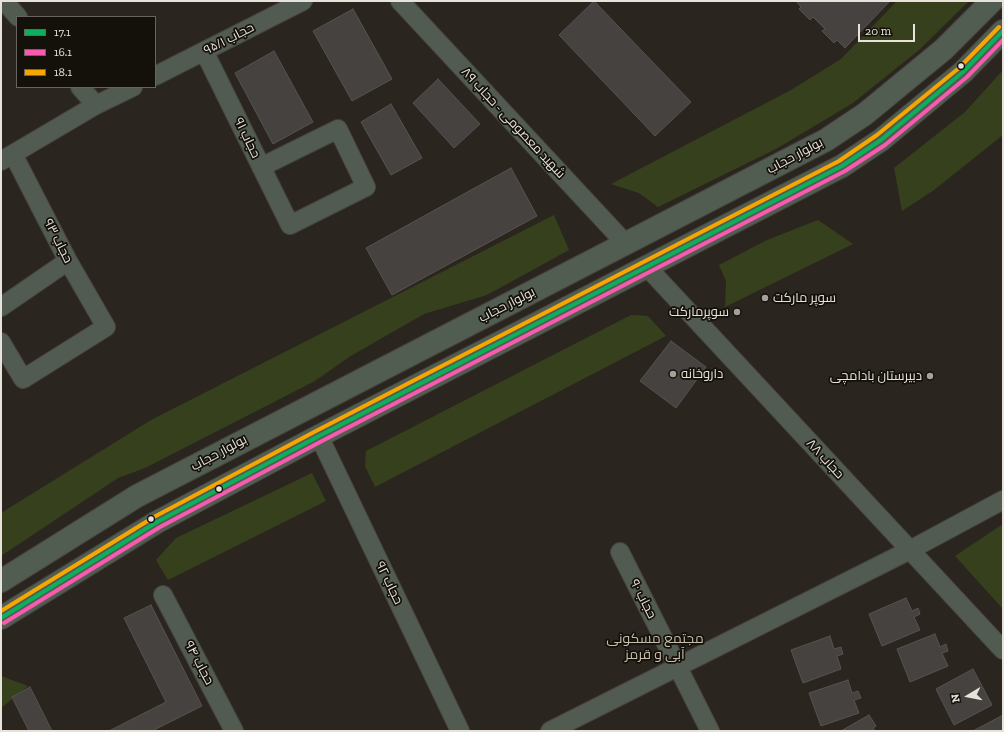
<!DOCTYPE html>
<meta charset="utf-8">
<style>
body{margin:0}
#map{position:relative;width:1004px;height:732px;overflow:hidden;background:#2a261f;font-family:"Zilla Slab",serif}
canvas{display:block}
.frame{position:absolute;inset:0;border:2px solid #e7e2da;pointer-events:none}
.legend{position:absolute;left:16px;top:16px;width:140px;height:72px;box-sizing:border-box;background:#14110b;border:1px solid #68655e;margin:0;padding:5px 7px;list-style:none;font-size:12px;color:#e7e2da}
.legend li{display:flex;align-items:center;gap:8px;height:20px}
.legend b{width:20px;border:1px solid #68655e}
.north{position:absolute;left:948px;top:676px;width:40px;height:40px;-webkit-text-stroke:3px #14110b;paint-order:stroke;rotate:260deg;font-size:11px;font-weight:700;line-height:16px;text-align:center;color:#e7e2da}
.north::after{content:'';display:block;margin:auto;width:14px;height:18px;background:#e7e2da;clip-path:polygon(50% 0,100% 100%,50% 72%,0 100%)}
.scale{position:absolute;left:858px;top:24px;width:57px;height:18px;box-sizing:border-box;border:2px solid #e7e2da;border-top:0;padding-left:5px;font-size:12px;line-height:14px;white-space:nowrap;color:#e7e2da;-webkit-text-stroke:3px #14110b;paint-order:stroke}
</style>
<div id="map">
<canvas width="1004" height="732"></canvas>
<div class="frame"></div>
<ul class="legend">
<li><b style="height:5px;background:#0daf5c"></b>17.1</li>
<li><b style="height:5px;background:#f75aaf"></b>16.1</li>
<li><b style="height:5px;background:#f7a600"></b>18.1</li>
</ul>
<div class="north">N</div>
<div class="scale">20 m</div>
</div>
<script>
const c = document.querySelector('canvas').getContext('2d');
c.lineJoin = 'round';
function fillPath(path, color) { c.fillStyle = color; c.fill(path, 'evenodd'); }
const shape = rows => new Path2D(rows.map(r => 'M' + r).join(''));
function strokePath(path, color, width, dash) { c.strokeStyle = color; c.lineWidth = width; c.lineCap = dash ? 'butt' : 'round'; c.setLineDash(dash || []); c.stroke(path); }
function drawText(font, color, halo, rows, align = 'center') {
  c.font = font + ' "Zilla Slab",Cairo,serif'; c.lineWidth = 3.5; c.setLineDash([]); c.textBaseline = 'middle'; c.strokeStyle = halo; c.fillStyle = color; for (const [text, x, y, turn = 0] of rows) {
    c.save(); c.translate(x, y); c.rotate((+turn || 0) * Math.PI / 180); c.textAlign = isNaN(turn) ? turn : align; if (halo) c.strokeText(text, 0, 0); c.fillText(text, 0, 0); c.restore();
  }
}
const green = shape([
 [897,1,969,1,919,50,853,103,776,149,658,207,639,193,611,184,791,90,841,59],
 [1003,70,1003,135,934,190,902,211,894,168,965,112],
 [554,215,569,250,487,295,424,314,349,357,315,381,145,468,118,478,1,556,1,513,151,420],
 [818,220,853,244,725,307,726,281,719,265,767,240],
 [631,315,648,316,666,336,375,487,365,466,366,451],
 [312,473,326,501,168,580,156,560,176,538],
 [1003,524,1003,609,955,556],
 [1,676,28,686,1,708]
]);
const building = shape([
 [594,1,691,102,655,136,559,35,594,1],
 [796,1,890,1,845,48,837,40,834,43,822,31,825,29,813,17,810,20,799,9,801,7,796,1],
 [353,9,392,79,352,101,313,31,353,9],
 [274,51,313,122,273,144,235,73,274,51],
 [438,79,480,124,454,148,413,103,438,79],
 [391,104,422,158,391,175,361,122,391,104],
 [511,168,537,216,392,295,366,248,511,168],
 [671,341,706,367,676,408,640,381,671,341],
 [906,598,912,611,918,608,920,614,914,617,920,630,882,646,869,614,906,598],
 [151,605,202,706,152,731,109,731,166,702,124,618,151,605],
 [935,634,940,647,946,644,948,651,942,653,948,666,910,682,897,649,935,634],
 [830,636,834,649,841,647,843,654,837,656,841,669,803,683,791,650,830,636],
 [973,669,992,705,954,725,936,689,973,669],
 [848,680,852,693,858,691,861,698,854,700,859,713,821,726,809,693,848,680],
 [30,687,52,731,29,731,12,697,30,687],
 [869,715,876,726,873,728,875,731,841,731,869,715],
 [1003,715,1003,731,973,731,1003,715]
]);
const minor = shape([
 [4,1,18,17],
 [400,1,626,244],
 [204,51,290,225,366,187,338,129,261,167],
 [155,76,303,1],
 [80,87,96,105],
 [1,161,96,105,133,87],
 [647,267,1003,650],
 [1,307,68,261],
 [1,342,23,379,106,327,68,261,13,154],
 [319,436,460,731],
 [620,552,710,731],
 [163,595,234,731],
 [550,731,910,550,1003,500]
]);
const secondary = shape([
 [1,581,137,496,826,140,865,114,944,49,992,1],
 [1,618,157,522,319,436,842,166,881,140,963,72,1003,31]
]);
const bus1 = shape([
 [1,618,157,522,319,436,842,166,881,140,963,72,1003,31]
]);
const bus2 = shape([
 [4,623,160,527,322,441,845,171,885,145,967,77,1003,40]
]);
const bus3 = shape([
 [1,611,154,517,316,431,839,161,877,135,959,68,999,27]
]);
const markers = [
 [961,66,3.5,"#e7e2da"],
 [765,298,4,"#a5a099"],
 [737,312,4,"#a5a099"],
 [673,374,4,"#a5a099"],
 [930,376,4,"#a5a099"],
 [219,489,3.5,"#e7e2da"],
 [151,519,3.5,"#e7e2da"]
];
const streetNames = [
 ["حجاب ۹۵/۱",229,39,-27],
 ["شهید معصومی - حجاب ۸۹",513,123,47],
 ["حجاب ۹۱",247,138,64],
 ["بولوار حجاب",795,156,-28],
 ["حجاب ۹۳",58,241,63],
 ["بولوار حجاب",507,305,-27],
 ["بولوار حجاب",219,453,-28],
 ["حجاب ۸۸",825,459,47],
 ["حجاب ۹۲",389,583,64],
 ["حجاب ۹۰",643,599,63],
 ["حجاب ۹۴",199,663,62]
];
const poiNames = [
 ["سوپر مارکت",773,298],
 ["سوپرمارکت",729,312,"right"],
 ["داروخانه",681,374],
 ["دبیرستان بادامچی",922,376,"right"]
];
const neighbourhoodNames = [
 ["مجتمع مسکونی",655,639],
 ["آبی و قرمز",655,655]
];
fillPath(green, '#36401c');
fillPath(building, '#46423f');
strokePath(building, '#575250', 1);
strokePath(minor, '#47433e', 20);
strokePath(secondary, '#47433e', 24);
strokePath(minor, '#525b51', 18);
strokePath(secondary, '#525d52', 22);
strokePath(bus1, '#0daf5c', 4);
strokePath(bus2, '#f75aaf', 4);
strokePath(bus3, '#f7a600', 4);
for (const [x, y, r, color] of markers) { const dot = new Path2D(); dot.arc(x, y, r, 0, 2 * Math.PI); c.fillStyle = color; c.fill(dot); strokePath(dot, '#14110b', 1.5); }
drawText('13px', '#e7e2da', '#14110b', streetNames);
drawText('13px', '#e7e2da', '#14110b', poiNames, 'left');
drawText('14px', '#c7bdad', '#14110b', neighbourhoodNames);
</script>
